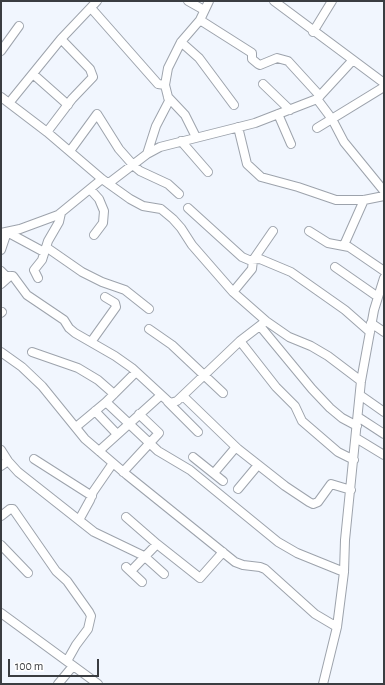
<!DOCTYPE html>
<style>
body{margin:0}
#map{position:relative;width:385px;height:685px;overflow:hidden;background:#f1f6fe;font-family:"Alegreya Sans",sans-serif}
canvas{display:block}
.frame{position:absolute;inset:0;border:2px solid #3a3d41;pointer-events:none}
.scale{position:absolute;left:8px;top:659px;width:91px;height:18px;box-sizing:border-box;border:2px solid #3a3d41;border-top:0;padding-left:5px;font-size:12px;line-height:14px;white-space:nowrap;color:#3a3d41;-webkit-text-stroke:3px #fff;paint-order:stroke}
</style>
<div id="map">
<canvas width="385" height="685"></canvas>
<div class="frame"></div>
<div class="scale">100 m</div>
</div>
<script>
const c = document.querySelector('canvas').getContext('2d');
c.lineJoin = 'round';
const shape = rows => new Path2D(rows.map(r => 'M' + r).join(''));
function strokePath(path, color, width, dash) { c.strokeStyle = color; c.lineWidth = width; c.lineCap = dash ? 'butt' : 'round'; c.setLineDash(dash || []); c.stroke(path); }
const minor = shape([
 [188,1,204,10],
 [274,1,384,83],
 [91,8,158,84,165,85],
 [200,20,252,53,252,59,258,64,260,65,277,58,288,61,320,96],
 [313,32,332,1],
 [181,42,199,58,234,105],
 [1,51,19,26],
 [33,74,68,105],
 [263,84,290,110],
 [1,97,47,132,102,179,130,199,143,206,161,209,173,219,181,228,192,245,233,292,266,321,289,337,311,346,328,356,361,381],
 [168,97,185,115,196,137],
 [317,99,332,119,344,142,384,191],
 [9,103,61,39,97,1],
 [278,114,291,144],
 [238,127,247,164,261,177,298,187,336,200,364,200,384,196],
 [317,128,384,87],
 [47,132,72,99,93,77,90,69,61,39],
 [181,141,208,172],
 [70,151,97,114,119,149,134,166,140,171,168,184,179,194],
 [147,154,156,126,169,101,165,85,168,68,181,42,200,20,209,1],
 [109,183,147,154,160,147,255,123,317,99,352,61],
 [90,189,99,199,104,211,103,223,94,235],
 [188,208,242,257,249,260,260,259,291,272,345,310,370,332],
 [309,231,328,243,349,247,384,271],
 [1,233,20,229,58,215,102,179],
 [344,245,364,200],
 [46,247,82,272,102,282,125,290,149,309],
 [1,250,7,232,44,252],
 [335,267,378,297],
 [1,271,6,276,13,276,27,295,64,320,69,328,75,333,115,356,132,368,170,403,177,401,240,341,266,321],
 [38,278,34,270,42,260,48,241,59,222,61,213],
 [1,284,10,276],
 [233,292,252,269,253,260,273,231],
 [1,313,2,312],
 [371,323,384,332],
 [260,326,312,389,330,408,342,418,357,426],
 [149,329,172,345,223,393],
 [240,341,276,387,295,406,302,421,338,452,354,460],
 [91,342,116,307,115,303,105,297],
 [1,352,22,367,42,386,85,439,127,475,235,562,243,565,260,567,265,569,315,614,337,627],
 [32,352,78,368,98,380,114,394],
 [360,395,384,412],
 [183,396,238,449,285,486,309,502,313,504,318,502,331,484,351,490],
 [106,402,158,451,190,470,278,542,297,553,344,572],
 [168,402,198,432],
 [95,411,117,434],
 [358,417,384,434],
 [76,427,106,402,136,372],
 [356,438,384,455],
 [1,450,8,461,18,472,94,532,144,556,164,574],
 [99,451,160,396],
 [193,457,223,481],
 [34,459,92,496],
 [1,466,8,461],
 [123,472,159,433,139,414],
 [214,473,236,447],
 [238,489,258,465],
 [1,516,10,509,13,509,56,571,67,581,89,612,91,616,88,629,76,645,67,661],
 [126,517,157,544],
 [79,520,90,500,93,492,113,463],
 [1,545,28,573],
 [126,567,142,582],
 [131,571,157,544,200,578,223,552],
 [1,613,98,684],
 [58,684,73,666],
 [323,684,337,627,344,572,345,540,361,381,374,310,384,278]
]);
strokePath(minor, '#9da3ac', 10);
strokePath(minor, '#fff', 8);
</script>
